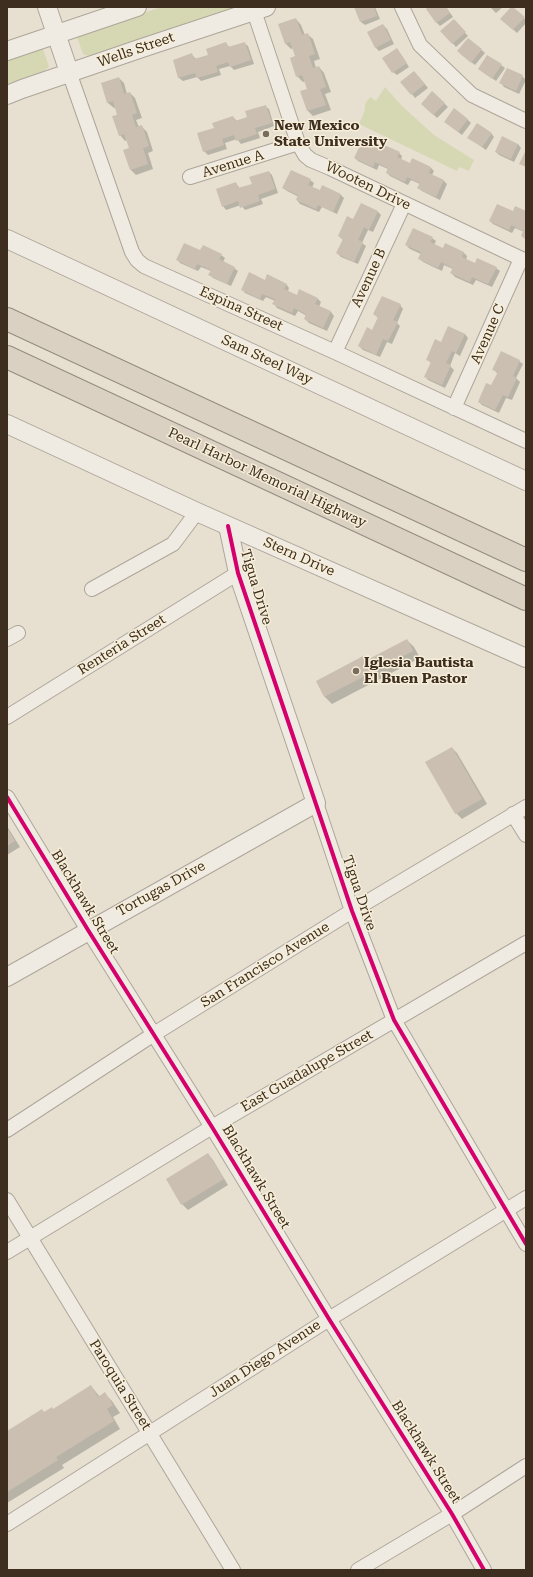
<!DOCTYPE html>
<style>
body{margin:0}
#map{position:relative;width:533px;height:1577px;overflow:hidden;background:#e7e0d1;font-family:"Roboto Serif",serif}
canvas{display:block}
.frame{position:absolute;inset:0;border:8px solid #3d2e20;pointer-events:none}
</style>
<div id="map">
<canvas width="533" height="1577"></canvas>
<div class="frame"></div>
</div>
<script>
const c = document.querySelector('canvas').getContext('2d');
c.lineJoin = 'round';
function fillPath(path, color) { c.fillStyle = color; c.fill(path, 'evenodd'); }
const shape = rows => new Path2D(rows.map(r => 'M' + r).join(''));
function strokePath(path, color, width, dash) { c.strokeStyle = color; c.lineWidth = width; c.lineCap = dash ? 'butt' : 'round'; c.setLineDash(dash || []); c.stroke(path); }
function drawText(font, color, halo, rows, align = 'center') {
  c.font = font + ' "Roboto Serif",serif'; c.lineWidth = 3; c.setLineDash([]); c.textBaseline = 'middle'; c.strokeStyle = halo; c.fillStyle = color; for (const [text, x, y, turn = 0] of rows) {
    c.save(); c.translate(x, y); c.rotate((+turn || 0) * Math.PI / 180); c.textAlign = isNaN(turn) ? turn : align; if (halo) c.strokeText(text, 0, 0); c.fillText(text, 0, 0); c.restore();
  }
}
const green = shape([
 [162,7,237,7,89,56,83,54,77,37,80,34],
 [39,49,43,49,49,67,43,72,7,84,7,59],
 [385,87,402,106,434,135,474,160,469,171,459,167,457,171,359,124,365,110,365,104,370,97,376,101]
]);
const shadow = shape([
 [356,7,375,7,380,19,365,25,361,22],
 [430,7,446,7,453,17,440,26,436,22],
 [490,7,503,7,496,13],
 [512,7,526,20,526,23,517,33,505,22],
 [296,19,301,25,305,35,307,34,313,39,320,59,314,61,316,68,319,67,324,73,331,92,325,94,331,110,313,116,308,111,301,92,308,90,305,81,303,82,297,76,296,57,293,48,291,49,286,44,279,25],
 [453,20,468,36,456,47,442,31],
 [383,25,387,29,394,44,379,51,376,48],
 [469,39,485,53,475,65,462,55],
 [226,43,229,47,244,43,248,46,254,64,234,70,230,66,219,69,221,75,201,81,197,77,183,81,179,78,174,60,192,55,196,59,209,55],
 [400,53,409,67,397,75,393,72],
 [501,65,505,68,496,81,479,69],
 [418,76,428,88,415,98,412,94],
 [522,76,526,80,519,94,504,87,501,83],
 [119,78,124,83,127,94,130,93,135,98,142,118,136,120,139,127,141,126,147,132,153,151,148,153,153,169,136,175,130,169,130,148,127,140,125,141,120,135,119,116,116,107,114,108,108,103,102,84],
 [433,92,448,107,437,118,422,103],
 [265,106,269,109,274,126,258,132,260,138,241,144,237,139,225,143,227,149,208,155,204,151,215,129,233,117,237,121,248,118],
 [467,119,471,123,462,135,445,122],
 [491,133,494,137,486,150,469,138],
 [518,144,521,148,514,162,499,155,496,152],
 [378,150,399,153,402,156,401,160,410,164,431,168,434,171,432,175,444,181,447,184,440,200,422,191,418,188,420,184,411,180,408,185,390,176,387,173,388,169,379,165,377,170,358,161,355,158],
 [269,172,272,175,278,193,261,199,263,204,245,210,241,205,226,210,223,206,236,183,240,189,253,184],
 [310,180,314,183,312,188,320,192,323,186,341,195,344,198,337,214,322,207,319,212,300,204,297,200,299,197,287,191,283,188],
 [377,211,381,215,373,232,368,230,362,243,366,246,358,264,341,257,337,253,343,240,339,236,354,220],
 [513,212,526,212,526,240,522,236,524,232,515,228,512,233,493,224,490,221],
 [432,238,436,241,434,245,443,249,446,244,464,253,467,256,466,260,475,264,496,268,500,271,492,287,476,280,473,285,455,277,451,273,453,269,444,265,442,271,423,262,419,258,421,254,410,249,406,245],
 [200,252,221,255,225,258,223,262,234,268,238,271,231,286,213,278,210,275,211,271,201,267,198,271,180,263,177,259],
 [265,281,286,284,289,288,288,291,297,296,299,291,318,299,321,302,319,307,331,312,334,316,327,331,309,323,305,319,307,316,298,311,295,316,277,308,274,304,275,301,266,297,263,301,245,293,242,289],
 [400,305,403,309,397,323,400,326,392,344,387,342,380,357,363,350,359,346,372,331,378,318,374,314],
 [449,327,465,334,468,338,460,356,455,353,450,366,454,370,445,388,428,380,425,376,431,363,427,359,441,343],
 [519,361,523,364,516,378,520,382,512,400,506,398,499,413,482,405,479,402,492,387,498,374,494,370],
 [407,640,414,647,420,658,332,704,325,697,317,682,365,657,368,660],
 [452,748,457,753,487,804,462,819,456,813,427,762],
 [7,826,20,847,7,855],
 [208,1154,213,1160,228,1185,188,1210,182,1204,167,1179],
 [91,1386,100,1397,105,1394,112,1401,120,1413,113,1417,120,1429,62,1465,64,1468,7,1503,7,1432,53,1410]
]);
const building = shape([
 [354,7,374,7,377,16,360,22],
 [428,7,446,7,450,13,436,23,426,9],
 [511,7,513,7,525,17,513,30,500,19],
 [296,18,302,35,308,33,315,54,309,56,313,68,319,66,326,87,320,89,326,105,307,111,300,91,307,89,302,75,296,77,290,58,295,56,290,42,285,44,278,24],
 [454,19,466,32,452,44,440,31],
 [383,24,391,40,375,48,367,32],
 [468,38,482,49,471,63,457,51],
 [226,42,228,47,245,42,251,60,230,67,228,62,216,66,218,72,197,78,195,73,178,78,173,60,192,53,194,59,208,55,206,49],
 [397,48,407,63,392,73,382,58],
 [487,55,502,64,492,79,478,69],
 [507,68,523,75,516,91,499,83],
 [414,71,425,84,411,95,400,82],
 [119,77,124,94,130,92,137,113,132,115,136,127,142,125,149,146,143,148,148,164,130,170,123,150,129,148,124,134,119,136,112,116,117,115,113,101,107,103,101,83],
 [432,91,445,103,433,115,421,104],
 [266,105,272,123,255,128,257,134,236,141,234,135,222,139,224,145,203,152,197,133,214,128,212,123,233,116,235,121,247,117,245,111],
 [454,108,468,119,458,132,444,122],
 [477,123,492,133,482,147,467,138],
 [502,136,518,144,511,159,495,152],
 [362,141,378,148,380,143,400,152,397,157,410,163,412,158,431,167,429,173,444,180,436,197,417,188,420,183,407,177,405,182,386,173,388,168,375,162,373,167,354,158],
 [526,150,526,167,519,164],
 [291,170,311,179,308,185,320,190,322,185,341,194,333,212,318,205,316,209,296,200,298,195,282,188],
 [269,171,275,189,258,195,260,201,240,208,238,201,222,207,216,189,236,182,238,188,252,184,249,177],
 [361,203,378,211,369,230,364,227,358,240,363,242,354,262,336,253,343,239,338,236,347,216,353,219],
 [497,204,513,211,515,206,526,211,526,239,521,236,523,231,511,225,509,230,489,221],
 [413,228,433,237,430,242,443,248,445,243,464,252,462,257,475,263,477,258,497,267,488,284,472,277,470,282,450,273,453,268,441,262,438,268,418,259,421,252,405,245],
 [184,243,200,250,203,245,222,254,219,259,235,267,227,284,208,275,211,270,197,264,195,269,176,260],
 [249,272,265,280,267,274,287,284,284,289,297,295,299,289,318,298,315,304,331,311,323,328,304,319,306,314,294,308,292,313,272,304,275,299,262,294,260,299,241,290],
 [382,296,401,304,393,320,398,322,388,341,383,339,376,355,358,346,367,327,372,330,378,317,373,314],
 [448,326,465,334,456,353,452,351,446,363,451,365,442,385,424,377,431,362,426,360,435,339,441,342],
 [501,351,520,360,513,376,517,378,508,397,503,395,495,410,478,402,486,383,491,385,498,372,492,370],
 [407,639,413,651,324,697,316,681,365,655,367,660],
 [452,747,482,799,455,814,425,762],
 [7,828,15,841,7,846],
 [208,1153,224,1179,181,1205,166,1179],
 [91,1385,98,1397,105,1392,113,1405,107,1409,114,1421,56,1457,58,1460,7,1492,7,1431,42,1409,44,1412,52,1407,53,1409]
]);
const minor = shape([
 [402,7,420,45,472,95,526,121],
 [254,11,298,143,305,155,311,160,330,168,526,261],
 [69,72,132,252,137,260,144,266,335,352,526,441],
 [190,177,298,143],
 [335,352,404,204],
 [454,408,521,259],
 [92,589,173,544,197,512],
 [7,639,18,633],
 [7,717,238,573],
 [7,797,88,930,212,1127,329,1319,452,1514,484,1570],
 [316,803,352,911,394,1020,526,1244],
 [513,814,526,835],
 [7,1130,154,1034,352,911,526,807],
 [7,1200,233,1570],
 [7,1252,212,1127,526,943],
 [7,1524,329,1319,526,1198],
 [358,1570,452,1514,526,1466]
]);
const tertiary = shape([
 [47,7,69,72],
 [7,51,137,7],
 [7,95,22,89,142,48,266,7],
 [7,239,526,481],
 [7,424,197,512,526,658],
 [7,977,316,803,238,573,228,526]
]);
const motorway = shape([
 [7,319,526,560],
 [7,357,526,599]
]);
const cycleway = shape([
 [228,526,238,573,352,911,394,1020,526,1244],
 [7,797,88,930,212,1127,329,1319,452,1514,484,1570]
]);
const markers = [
 [266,134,4,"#786c5e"],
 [356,671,4,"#786c5e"]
];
const streetNames = [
 ["Wells Street",136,50,-19],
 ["Avenue A",233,164,-17],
 ["Wooten Drive",368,186,26],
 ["Avenue B",369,278,-65],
 ["Espina Street",241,309,24],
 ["Avenue C",488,334,-66],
 ["Sam Steel Way",267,360,25],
 ["Pearl Harbor Memorial Highway",267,478,25],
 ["Stern Drive",299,557,24],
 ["Tigua Drive",256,587,73],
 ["Renteria Street",122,645,-32],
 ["Tortugas Drive",161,889,-29],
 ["Tigua Drive",359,893,71],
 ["Blackhawk Street",85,902,59],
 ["San Francisco Avenue",265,965,-32],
 ["East Guadalupe Street",307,1071,-30],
 ["Blackhawk Street",256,1177,59],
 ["Juan Diego Avenue",265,1359,-33],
 ["Paroquia Street",120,1385,58],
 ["Blackhawk Street",426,1452,58]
];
const poiNames = [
 ["New Mexico",274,126],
 ["State University",274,142],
 ["Iglesia Bautista",364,663],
 ["El Buen Pastor",364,679]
];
fillPath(green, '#d6d7b3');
fillPath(shadow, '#0003');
fillPath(building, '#cbbfb2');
strokePath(minor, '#ada599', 16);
strokePath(tertiary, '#ada599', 20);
strokePath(motorway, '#928b80', 24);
strokePath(minor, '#efebe3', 14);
strokePath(tertiary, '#efebe3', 18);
strokePath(motorway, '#dad1c2', 22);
strokePath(cycleway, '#d6006c', 4);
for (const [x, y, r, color] of markers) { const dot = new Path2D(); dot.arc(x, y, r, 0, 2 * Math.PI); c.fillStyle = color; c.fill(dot); strokePath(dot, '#f7eed8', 1.5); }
drawText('14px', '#3d2e20', '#f7eed8', streetNames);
drawText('bold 14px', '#3d2e20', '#f7eed8', poiNames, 'left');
</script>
